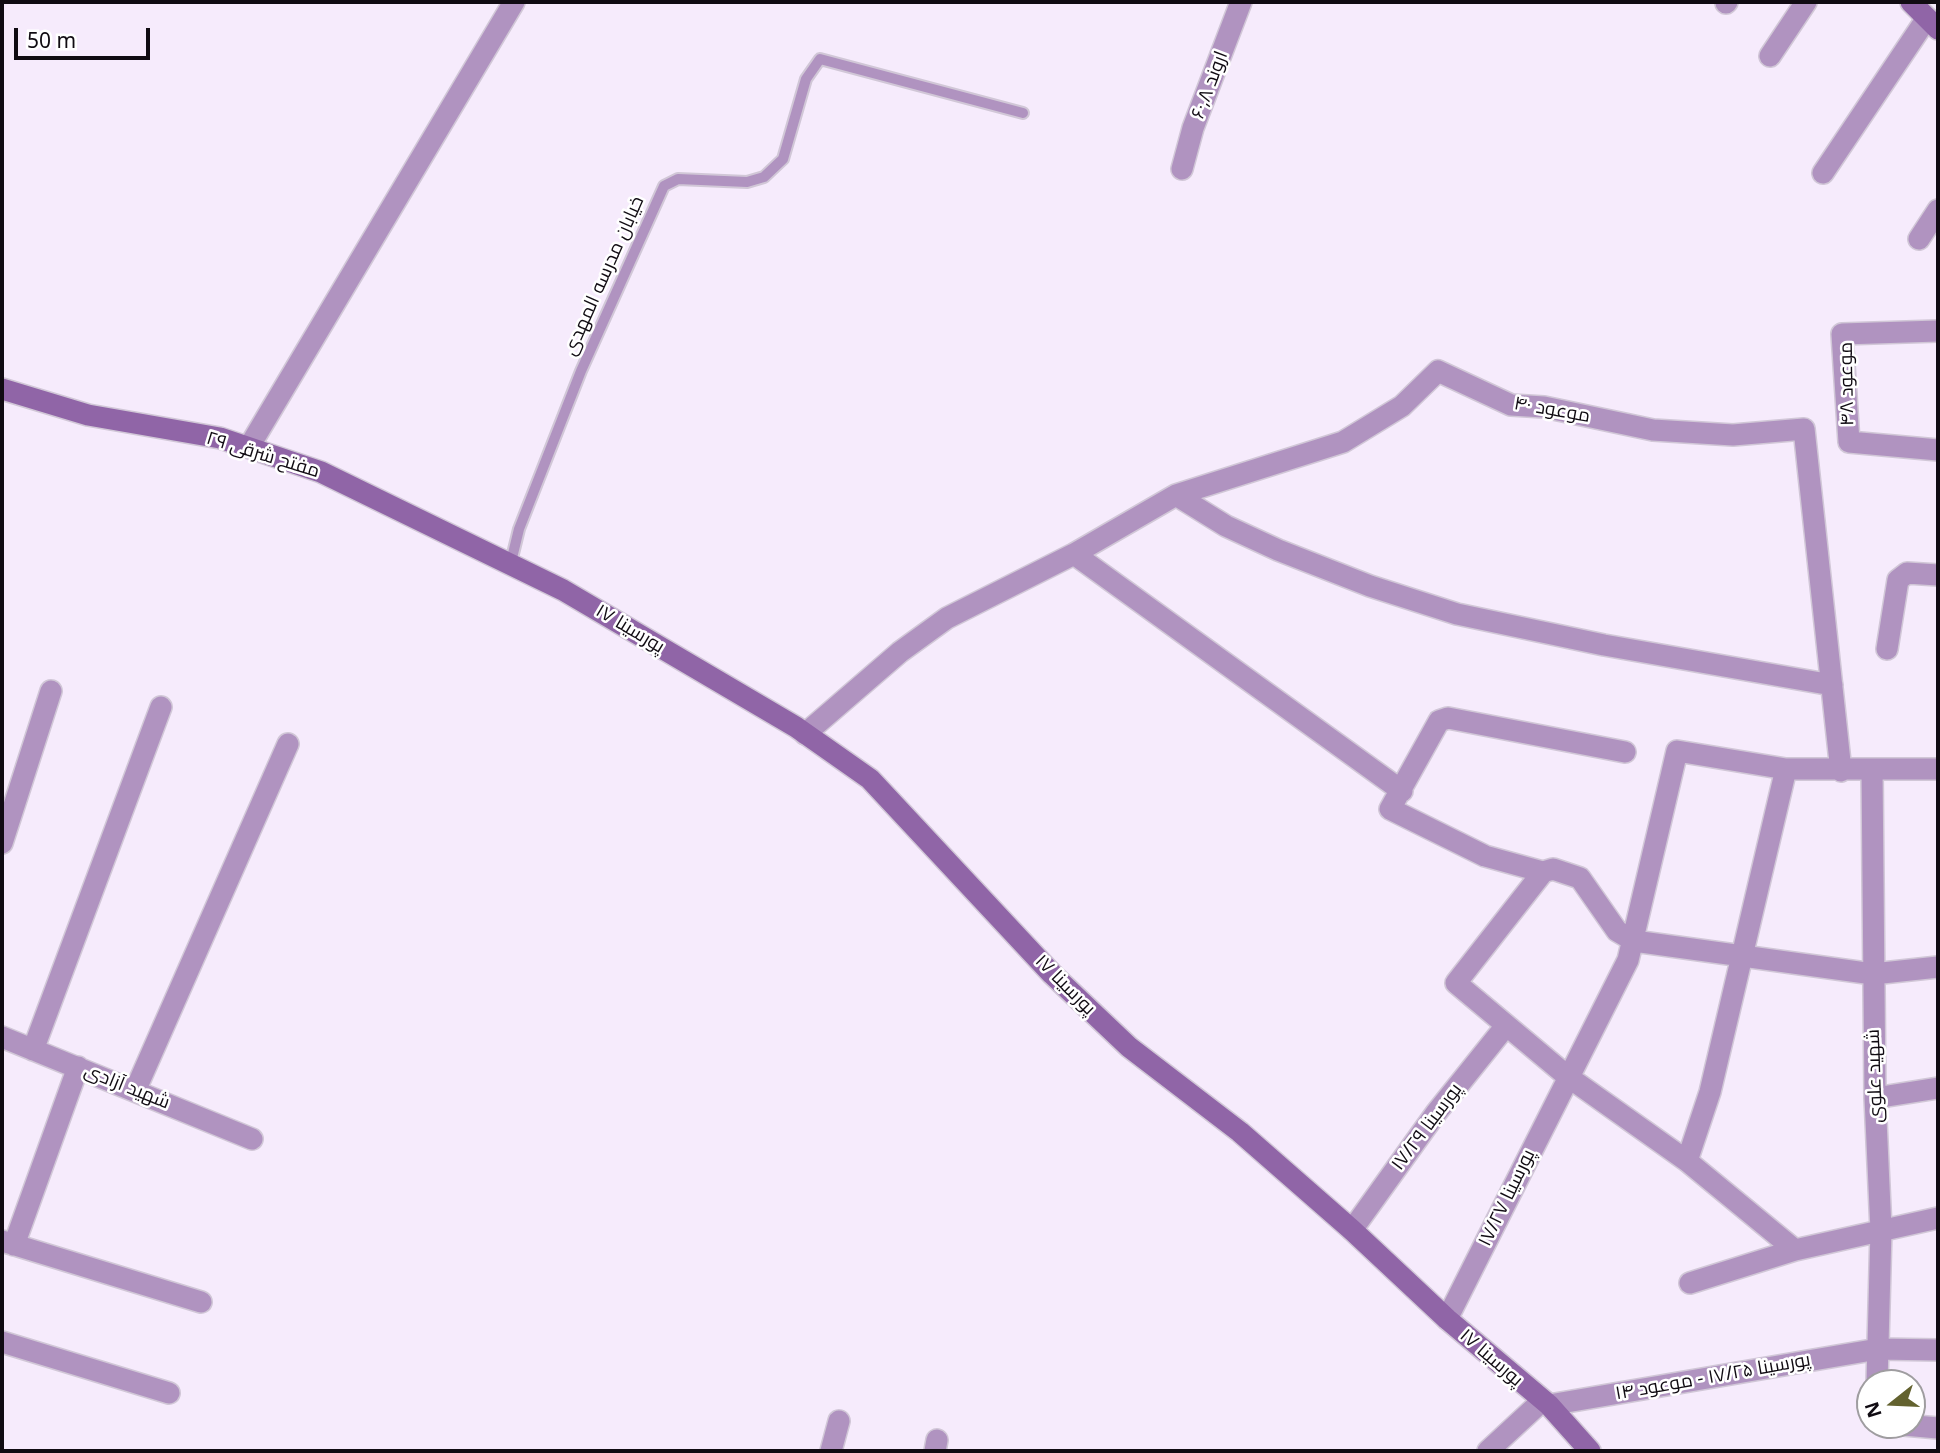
<!DOCTYPE html>
<meta charset="utf-8">
<style>
body{margin:0}
#map{position:relative;width:1940px;height:1453px;overflow:hidden;background:#f6ebfc;font-family:"Noto Sans",sans-serif}
canvas{display:block}
.frame{position:absolute;inset:0;border:4px solid #100b12;pointer-events:none}
.north{position:absolute;left:1856px;top:1369px;width:70px;height:70px;box-sizing:border-box;background:#fff;border:2px solid #9f9da0;border-radius:50%;rotate:252deg;font-size:19px;font-weight:700;line-height:28px;text-align:center;color:#100b12}
.north::after{content:'';display:block;margin:auto;width:24px;height:32px;background:#63622f;clip-path:polygon(50% 0,100% 100%,50% 72%,0 100%)}
.scale{position:absolute;left:14px;top:28px;width:136px;height:32px;box-sizing:border-box;border:4px solid #100b12;border-top:0;padding-left:9px;font-size:21px;line-height:24px;white-space:nowrap;color:#100b12;-webkit-text-stroke:5px #fff;paint-order:stroke}
</style>
<div id="map">
<canvas width="1940" height="1453"></canvas>
<div class="frame"></div>
<div class="north">N</div>
<div class="scale">50 m</div>
</div>
<script>
const c = document.querySelector('canvas').getContext('2d');
c.lineJoin = 'round';
const shape = rows => new Path2D(rows.map(r => 'M' + r).join(''));
function strokePath(path, color, width, dash) { c.strokeStyle = color; c.lineWidth = width; c.lineCap = dash ? 'butt' : 'round'; c.setLineDash(dash || []); c.stroke(path); }
function drawText(font, color, halo, rows, align = 'center') {
  c.font = font + ' "Noto Sans",Cairo,sans-serif'; c.lineWidth = 5; c.setLineDash([]); c.textBaseline = 'middle'; c.strokeStyle = halo; c.fillStyle = color; for (const [text, x, y, turn = 0] of rows) {
    c.save(); c.translate(x, y); c.rotate((+turn || 0) * Math.PI / 180); c.textAlign = isNaN(turn) ? turn : align; if (halo) c.strokeText(text, 0, 0); c.fillText(text, 0, 0); c.restore();
  }
}
const lane = shape([
 [511,562,519,529,581,371,664,186,678,179,747,182,764,177,783,159,806,79,820,59,1023,113]
]);
const street = shape([
 [1726,3,1727,2],
 [1770,56,1806,2],
 [1182,169,1193,128,1241,2],
 [1823,173,1927,18],
 [1919,239,1938,210],
 [1938,331,1842,334,1849,442,1938,450],
 [249,447,514,2],
 [1176,495,1226,526,1278,550,1370,586,1457,614,1604,645,1832,685],
 [1074,554,1402,791],
 [1887,649,1898,580,1907,573,1938,575],
 [805,734,900,652,947,618,1074,554,1176,495,1343,442,1402,406,1438,371,1511,405,1544,407,1653,430,1733,435,1804,429,1841,771],
 [1625,752,1448,718,1439,721,1390,809,1485,856,1543,872,1456,983,1567,1076,1687,1161,1795,1250,1938,1218],
 [1872,769,1875,1098,1881,1230,1877,1383],
 [2,843,51,691],
 [1543,872,1553,869,1580,878,1617,931,1634,941,1873,974,1938,967],
 [2,1037,252,1139],
 [33,1050,161,707],
 [135,1091,288,744],
 [1875,1098,1938,1088],
 [1687,1161,1710,1092,1786,769],
 [1352,1230,1436,1113,1505,1027],
 [2,1241,201,1302],
 [14,1245,78,1067],
 [1690,1283,1795,1250],
 [1447,1319,1628,960,1677,751,1786,769,1938,769],
 [2,1342,169,1393],
 [1549,1405,1878,1349,1938,1350],
 [1904,1425,1938,1428],
 [831,1451,839,1421],
 [935,1451,937,1440],
 [1488,1451,1542,1401]
]);
const secondary = shape([
 [1911,2,1938,29],
 [2,389,88,415,220,438,321,472,563,590,796,727,870,779,1052,974,1129,1047,1240,1132,1352,1230,1447,1319,1549,1405,1590,1451]
]);
const streetNames = [
 ["اروند ۶۰٫۸",1210,85,-69],
 ["خیابان مدرسه المهدی",604,276,-66],
 ["موعود ۴۸",1847,384,-91],
 ["موعود ۴۰",1552,410,10],
 ["مفتح شرقی ۲۹",263,455,17],
 ["پورسینا ۱۷",630,629,31],
 ["پورسینا ۱۷",1065,985,45],
 ["شهید علوی",1875,1076,-92],
 ["شهید آزادی",127,1087,22],
 ["پورسینا ۱۷/۲۹",1427,1127,-53],
 ["پورسینا ۱۷/۲۷",1507,1198,-64],
 ["پورسینا ۱۷",1491,1358,41],
 ["پورسینا ۱۷/۲۵ - موعود ۱۴",1713,1377,-10]
];
strokePath(lane, '#d1c7d7', 14);
strokePath(street, '#d1c7d7', 24);
strokePath(secondary, '#d1c7d7', 24);
strokePath(lane, '#b093c0', 10);
strokePath(street, '#b093c0', 21);
strokePath(secondary, '#9065a7', 21);
drawText('19px', '#100b12', '#fff', streetNames);
</script>
